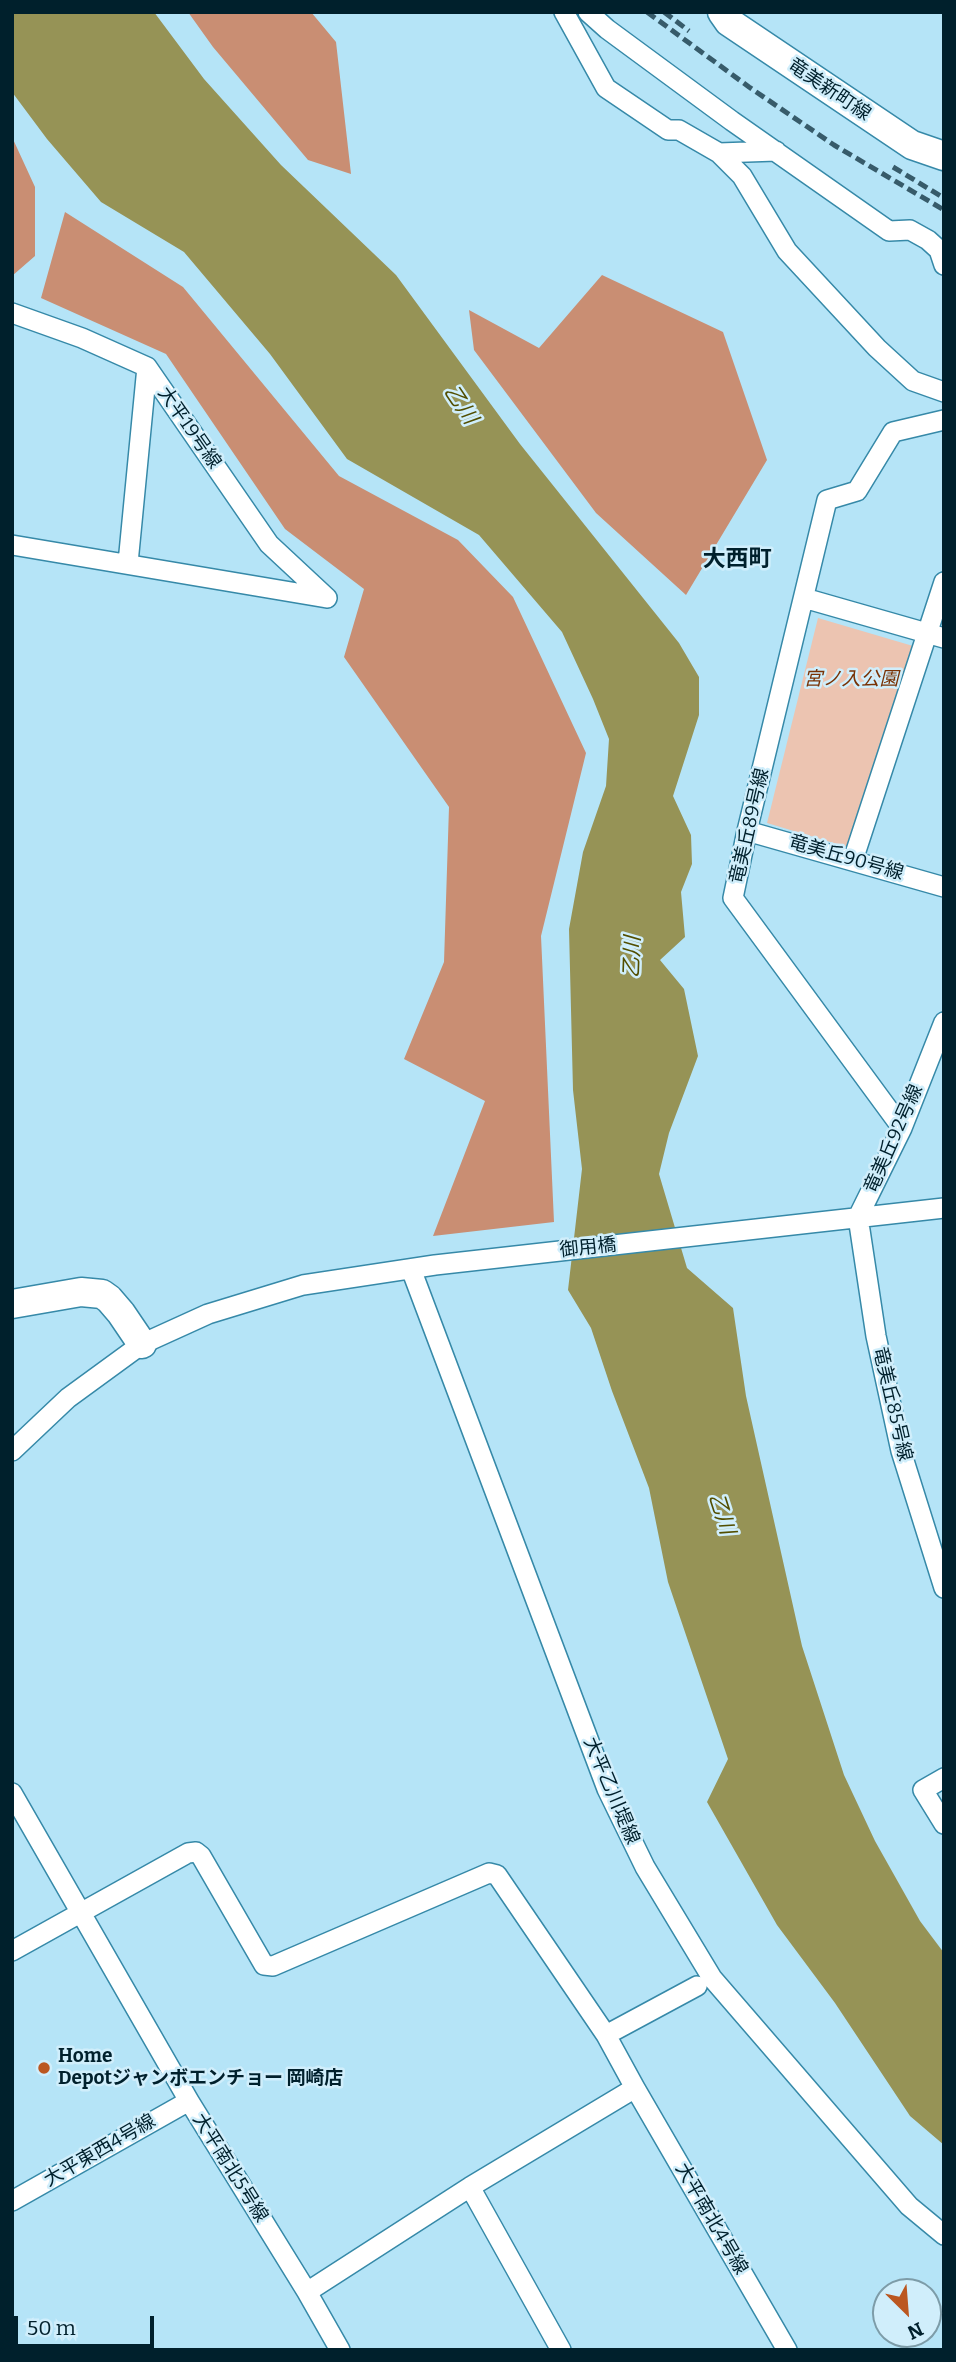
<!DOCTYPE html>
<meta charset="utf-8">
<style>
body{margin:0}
#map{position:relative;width:956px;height:2362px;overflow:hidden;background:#b5e4f7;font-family:Bitter,serif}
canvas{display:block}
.frame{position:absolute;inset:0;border:14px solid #00202c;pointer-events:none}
.north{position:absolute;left:872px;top:2278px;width:70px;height:70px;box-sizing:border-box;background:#d0eefb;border:2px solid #7d9ca8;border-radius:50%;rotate:155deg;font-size:19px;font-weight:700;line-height:28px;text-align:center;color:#00202c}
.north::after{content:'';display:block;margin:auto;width:24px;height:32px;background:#bb5720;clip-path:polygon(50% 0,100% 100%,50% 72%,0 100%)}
.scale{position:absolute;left:14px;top:2316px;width:140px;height:32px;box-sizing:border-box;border:4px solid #00202c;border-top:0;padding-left:9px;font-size:21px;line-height:24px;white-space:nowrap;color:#00202c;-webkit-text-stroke:5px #d0eefb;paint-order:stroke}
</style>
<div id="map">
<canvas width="956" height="2362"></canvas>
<div class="frame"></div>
<div class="north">N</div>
<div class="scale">50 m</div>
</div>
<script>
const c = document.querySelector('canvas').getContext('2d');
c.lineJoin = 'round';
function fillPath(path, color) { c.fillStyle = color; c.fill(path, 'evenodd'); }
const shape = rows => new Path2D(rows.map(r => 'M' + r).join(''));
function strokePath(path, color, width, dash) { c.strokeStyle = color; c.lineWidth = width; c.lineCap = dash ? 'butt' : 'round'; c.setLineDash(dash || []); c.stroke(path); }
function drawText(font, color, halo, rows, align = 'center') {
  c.font = font + ' Bitter,"Noto Sans JP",serif'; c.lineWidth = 5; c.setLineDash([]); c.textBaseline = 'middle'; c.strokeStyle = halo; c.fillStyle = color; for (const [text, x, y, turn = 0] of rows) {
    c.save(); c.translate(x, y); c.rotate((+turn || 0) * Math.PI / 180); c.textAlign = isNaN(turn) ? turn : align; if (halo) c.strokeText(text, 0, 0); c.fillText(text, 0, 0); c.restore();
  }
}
const green = shape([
 [818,618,913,646,847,847,767,823]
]);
const forest = shape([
 [188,12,311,12,336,42,351,174,308,160,213,47],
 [12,137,35,187,35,256,12,276],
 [65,212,183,287,339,476,458,540,513,597,586,753,541,936,554,1222,433,1236,485,1101,404,1059,444,962,449,807,344,657,364,589,285,529,166,354,41,298],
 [602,275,723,332,767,460,686,595,596,513,474,350,469,310,539,348]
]);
const water = shape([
 [12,12,154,12,204,79,281,165,396,275,520,444,679,643,699,677,699,715,673,796,691,835,692,864,681,892,685,937,660,960,684,989,698,1056,669,1133,659,1174,687,1268,733,1308,746,1396,802,1646,844,1775,875,1841,920,1921,944,1953,944,2145,910,2116,835,2003,777,1925,707,1802,728,1759,668,1582,649,1488,612,1391,591,1328,568,1290,582,1169,573,1090,569,929,583,852,606,786,609,739,593,699,562,632,479,535,347,459,270,354,184,252,101,202,47,139,12,92]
]);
const street = shape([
 [564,12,606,88,668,130,679,130,719,153,776,151],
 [588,12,607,29,732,121,889,231,910,230,928,240,939,250,944,265],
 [719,153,742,176,787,251,877,348,913,381,944,392],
 [12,313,82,338,147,367,269,544,327,598],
 [12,545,327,598],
 [128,563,147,367],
 [804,598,944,638],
 [747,831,944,887],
 [853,860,944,582],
 [944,1022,902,1128,858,1217,876,1336,901,1451,944,1588],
 [902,1128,733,898,747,831,827,500,857,491,893,432,944,420],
 [411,1269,607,1789,645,1867,712,1978,909,2206,944,2235],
 [12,1451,68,1398,142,1344,208,1314,303,1285,435,1265,944,1208],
 [944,1778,923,1790,944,1824],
 [12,1793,189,2101,307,2292,340,2350],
 [12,1951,188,1853,196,1852,201,1856,264,1965,273,1966,489,1873,497,1875,606,2035,635,2088,470,2187,561,2350],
 [606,2035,697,1986],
 [635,2088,787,2350],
 [12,2201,189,2101],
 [307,2292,470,2187]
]);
const secondary = shape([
 [722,12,729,22,912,145,944,156],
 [12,1304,81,1292,102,1294,109,1299,121,1313,142,1344]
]);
const rail = shape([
 [647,12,749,87,834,145,944,210],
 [664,12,689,31],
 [893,167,944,198]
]);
const markers = [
 [44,2068,7,"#bb5720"]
];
const streetNames = [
 ["竜美新町線",829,90,34],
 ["大平19号線",189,428,55],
 ["竜美丘89号線",750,826,-77],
 ["竜美丘90号線",846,858,16],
 ["竜美丘92号線",894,1139,-66],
 ["御用橋",588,1248,-6],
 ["竜美丘85号線",892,1404,77],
 ["大平乙川堤線",611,1791,67],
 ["大平東西4号線",100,2151,-30],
 ["大平南北5号線",230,2168,58],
 ["大平南北4号線",711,2219,60]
];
const parkNames = [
 ["宮ノ入公園",851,680]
];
const poiNames = [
 ["Home",58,2057],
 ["Depotジャンボエンチョー 岡崎店",58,2079]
];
const waterNames = [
 ["乙川",460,405,56],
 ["乙川",633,957,-88],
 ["乙川",721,1514,72]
];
const quarterNames = [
 ["大西町",737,560]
];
fillPath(green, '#ecc4b1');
fillPath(forest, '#c98e73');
fillPath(water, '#969356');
strokePath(street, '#3689a8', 22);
strokePath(secondary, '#3689a8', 31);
strokePath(street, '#fff', 19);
strokePath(secondary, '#fff', 28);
strokePath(rail, '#375b6a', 5, [10, 5]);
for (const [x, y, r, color] of markers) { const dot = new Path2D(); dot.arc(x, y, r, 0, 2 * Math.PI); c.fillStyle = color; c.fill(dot); strokePath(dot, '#d0eefb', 2.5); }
drawText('19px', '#00202c', '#d0eefb', streetNames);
drawText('italic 19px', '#793205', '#d0eefb', parkNames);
drawText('bold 19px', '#00202c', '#d0eefb', poiNames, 'left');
drawText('italic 21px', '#524e00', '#d0eefb', waterNames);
drawText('bold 23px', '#00202c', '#d0eefb', quarterNames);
</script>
